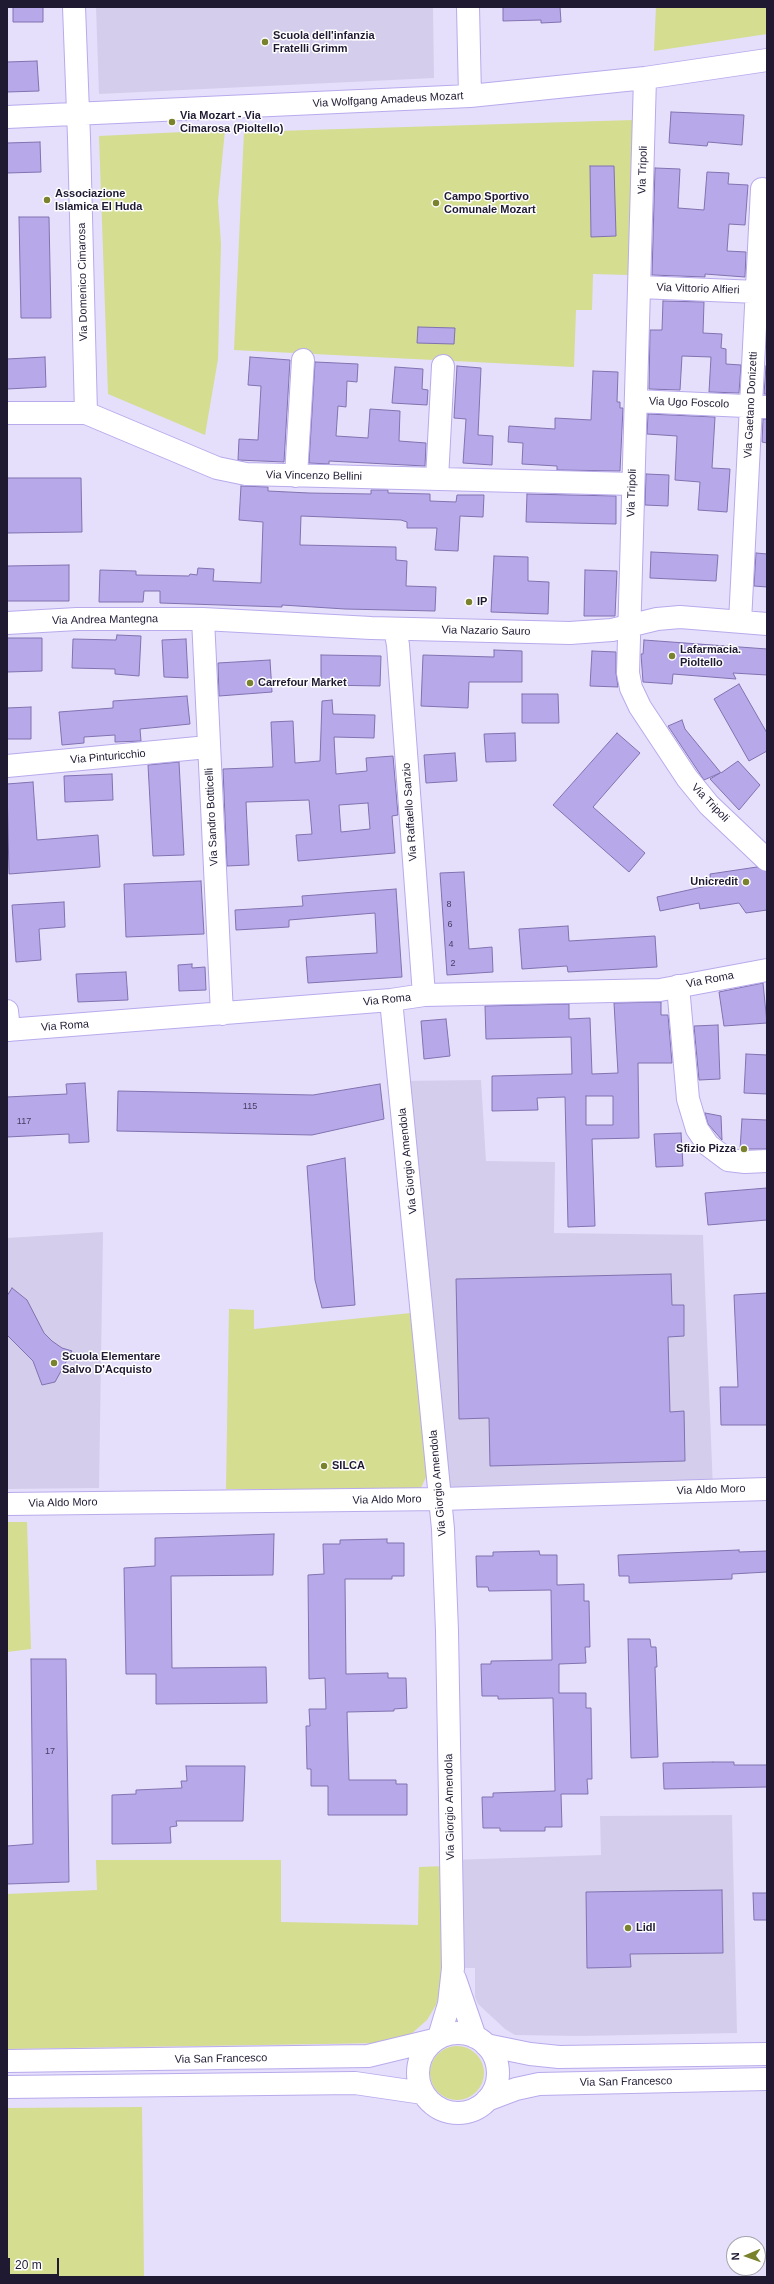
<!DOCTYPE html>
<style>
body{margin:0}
#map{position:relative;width:774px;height:2284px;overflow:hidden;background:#e5dffb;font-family:Helvetica,sans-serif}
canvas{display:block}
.frame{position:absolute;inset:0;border:8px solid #1f1932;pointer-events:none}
.north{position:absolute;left:726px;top:2236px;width:40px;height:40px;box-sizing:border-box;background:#fff;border:1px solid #a5a3ad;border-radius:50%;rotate:268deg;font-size:11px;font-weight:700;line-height:16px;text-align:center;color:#1f1932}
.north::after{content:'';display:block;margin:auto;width:14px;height:18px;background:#7a822d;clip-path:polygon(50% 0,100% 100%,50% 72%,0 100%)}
.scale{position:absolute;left:8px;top:2258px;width:51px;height:18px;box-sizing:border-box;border:2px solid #1f1932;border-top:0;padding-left:5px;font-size:12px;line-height:14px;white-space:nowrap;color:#1f1932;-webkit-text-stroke:3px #fff;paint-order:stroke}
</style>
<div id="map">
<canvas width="774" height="2284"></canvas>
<div class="frame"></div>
<div class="north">N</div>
<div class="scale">20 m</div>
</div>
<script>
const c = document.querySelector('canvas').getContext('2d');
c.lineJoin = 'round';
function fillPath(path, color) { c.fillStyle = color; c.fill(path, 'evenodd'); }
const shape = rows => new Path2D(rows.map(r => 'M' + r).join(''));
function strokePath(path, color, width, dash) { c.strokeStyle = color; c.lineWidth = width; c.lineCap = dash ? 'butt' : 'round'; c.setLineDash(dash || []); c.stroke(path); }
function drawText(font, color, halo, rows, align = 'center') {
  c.font = font + ' Helvetica,sans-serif'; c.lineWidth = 3; c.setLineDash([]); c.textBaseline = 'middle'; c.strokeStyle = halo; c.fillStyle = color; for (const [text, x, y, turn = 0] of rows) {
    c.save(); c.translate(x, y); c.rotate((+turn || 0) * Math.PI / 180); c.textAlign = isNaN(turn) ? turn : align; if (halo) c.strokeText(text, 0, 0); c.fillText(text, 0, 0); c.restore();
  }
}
const built = shape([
 [96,7,433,7,434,78,99,94],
 [481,1080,486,1161,555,1162,554,1233,703,1235,713,1490,441,1499,400,1081],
 [103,1232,99,1488,7,1489,7,1238],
 [732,1815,737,2033,578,2036,515,2035,505,2029,478,2004,475,1997,475,1968,453,1968,451,1860,601,1855,600,1816]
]);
const green = shape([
 [656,7,767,7,767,34,654,51],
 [633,120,630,275,593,274,592,310,576,310,574,367,234,350,244,132],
 [225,130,218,201,221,244,218,359,205,435,108,394,99,136],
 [229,1309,254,1310,254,1329,411,1313,427,1475,420,1490,226,1489],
 [7,1522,27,1522,31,1649,7,1652],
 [96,1860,281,1860,281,1922,418,1925,419,1867,445,1866,442,1985,436,2005,427,2020,410,2035,386,2043,7,2049,7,1894,97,1890],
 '430 2073a27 27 0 1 1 54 0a27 27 0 1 1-54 0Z',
 [142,2107,144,2277,7,2277,7,2108]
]);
const building = shape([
 [13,7,43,7,43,22,13,22,13,7],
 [503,7,560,7,561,22,541,23,541,20,503,21,503,7],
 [37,61,39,91,7,92,7,62,37,61],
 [671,112,744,115,742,145,708,142,707,146,669,143,671,112],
 [40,142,41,172,7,173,7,143,40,142],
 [590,166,614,166,616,236,591,237,590,166],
 [655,168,680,169,678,208,704,210,707,172,729,173,728,184,748,185,745,225,729,224,727,251,746,252,745,277,705,274,705,277,652,275,655,168],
 [19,217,49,217,51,318,21,318,19,217],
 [663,301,704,302,703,333,722,334,721,348,726,349,726,364,741,365,739,393,709,392,711,357,682,356,680,390,649,389,650,330,662,330,663,301],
 [418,327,455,328,454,344,417,343,418,327],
 [45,357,46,387,7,389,7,359,45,357],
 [250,357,290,360,284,462,238,460,239,439,258,440,261,386,248,385,250,357],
 [315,362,358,364,357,382,347,381,346,407,338,406,336,436,368,438,370,409,400,411,399,441,426,443,425,466,329,461,329,464,309,463,315,362],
 [457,366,481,368,478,435,493,436,492,465,463,463,466,419,454,418,457,366],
 [766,366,767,366,767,394,764,394,766,366],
 [395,367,423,369,422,389,428,390,427,405,392,403,395,367],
 [593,371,618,372,617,402,620,402,620,408,623,408,620,471,557,470,557,466,522,464,523,443,508,442,509,426,555,429,555,418,591,420,593,371],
 [648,414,715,417,712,468,730,469,727,512,698,510,700,482,675,480,677,436,647,434,648,414],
 [763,419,767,419,767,443,762,442,763,419],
 [646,474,669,475,668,506,645,505,646,474],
 [7,478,81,478,82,532,7,533,7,478],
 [241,486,268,487,268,491,309,493,371,494,371,490,388,490,388,493,430,494,430,501,456,502,457,495,484,495,483,517,460,516,458,551,435,550,437,528,407,528,407,522,401,520,301,516,300,545,396,547,396,560,407,561,406,586,436,587,435,611,345,609,282,605,282,607,160,603,160,591,144,591,143,602,99,602,100,570,136,571,136,575,189,576,190,574,197,575,198,568,214,569,213,581,261,583,263,522,239,520,241,486],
 [527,494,616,496,616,524,526,522,527,494],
 [651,552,718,555,716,581,650,578,651,552],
 [756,553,767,554,767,587,754,586,756,553],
 [494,556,528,557,528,581,549,582,548,614,491,612,494,556],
 [69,565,69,601,7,601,7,566,69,565],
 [585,570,617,571,615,616,584,616,585,570],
 [117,635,141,636,139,676,115,674,115,669,72,668,73,639,116,640,117,635],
 [7,638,42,638,42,671,7,672,7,638],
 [186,639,188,678,164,677,162,640,186,639],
 [644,640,767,649,767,675,733,673,736,679,673,674,672,684,643,682,641,654,643,654,644,640],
 [494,650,522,651,522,682,469,682,468,708,421,706,423,655,494,657,494,650],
 [592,651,616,652,616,673,618,687,590,686,592,651],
 [321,655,381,656,380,686,321,685,321,655],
 [270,660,272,692,219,696,218,663,270,660],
 [739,684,767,733,767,751,749,761,714,699,739,684],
 [522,694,558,694,559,723,522,723,522,694],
 [187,696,190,724,140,729,141,741,115,742,115,735,84,737,84,743,62,745,59,712,113,708,113,701,187,696],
 [332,700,333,714,375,715,374,738,334,737,336,774,367,771,366,758,393,756,398,815,392,816,395,853,298,861,296,835,312,834,309,800,246,802,249,865,227,866,223,769,273,767,271,722,293,721,295,763,320,761,322,701,332,700],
 [368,803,370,829,341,832,339,805,368,803],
 [31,707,31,739,7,739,7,708,31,707],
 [682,720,685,729,721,773,738,761,760,785,739,810,710,779,720,773,704,780,668,726,682,720],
 [515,733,516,761,486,762,484,734,515,733],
 [617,733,640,753,593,807,645,853,629,872,553,805,617,733],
 [455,753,457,781,426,783,424,755,455,753],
 [179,762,184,855,153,856,148,765,179,762],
 [112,774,113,800,65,802,64,776,112,774],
 [33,782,37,840,98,835,100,867,9,874,7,784,33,782],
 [757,867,767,872,767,910,746,913,739,903,700,909,699,903,660,911,657,897,711,885,710,874,757,867],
 [464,872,469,949,492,947,493,972,447,975,440,873,464,872],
 [201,881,204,934,126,937,124,884,201,881],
 [396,889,402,977,308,983,306,957,377,953,375,913,289,920,289,927,236,930,235,910,303,906,302,896,396,889],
 [64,902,65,927,39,929,41,960,16,962,12,905,64,902],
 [568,926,569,941,655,936,657,967,568,972,567,966,522,969,519,929,568,926],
 [192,964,192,968,205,967,206,990,179,991,178,965,192,964],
 [126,972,128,1000,78,1002,76,974,126,972],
 [763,983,767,1023,724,1026,719,992,763,983],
 [661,1002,661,1015,668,1015,672,1063,638,1063,639,1138,592,1139,595,1226,568,1227,565,1097,537,1098,538,1110,492,1111,492,1076,572,1074,571,1037,486,1039,485,1006,569,1004,569,1019,590,1018,592,1074,618,1073,614,1003,661,1002],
 [586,1096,613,1096,613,1125,586,1125,586,1096],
 [446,1019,450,1056,424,1059,421,1021,446,1019],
 [718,1025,720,1079,699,1080,694,1026,718,1025],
 [746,1054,767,1055,767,1094,744,1093,746,1054],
 [85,1083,89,1142,69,1143,69,1134,7,1137,7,1097,67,1094,66,1084,85,1083],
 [380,1084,384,1119,312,1135,117,1131,118,1091,313,1095,380,1084],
 [705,1113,721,1116,722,1140,708,1124,705,1113],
 [742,1119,767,1120,767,1149,740,1149,742,1119],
 [681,1133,683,1166,656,1167,654,1134,681,1133],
 [345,1158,355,1305,322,1308,315,1280,307,1166,345,1158],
 [767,1188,767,1220,708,1225,705,1193,767,1188],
 [671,1274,672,1305,684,1305,684,1336,668,1337,670,1412,684,1411,685,1461,490,1466,489,1418,459,1419,456,1279,671,1274],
 [12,1288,27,1300,44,1333,52,1341,62,1348,72,1351,55,1382,42,1385,33,1361,7,1335,7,1296,12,1288],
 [767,1293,767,1425,721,1425,720,1387,738,1387,734,1295,767,1293],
 [274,1534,273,1575,171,1576,172,1668,266,1667,267,1703,156,1704,156,1674,126,1674,124,1568,155,1566,155,1538,274,1534],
 [387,1539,387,1543,404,1543,404,1576,392,1576,392,1579,345,1579,346,1674,388,1673,388,1678,406,1678,407,1708,394,1709,394,1711,347,1712,349,1780,396,1780,396,1784,407,1784,407,1815,328,1815,328,1786,311,1786,311,1769,307,1769,306,1726,310,1726,309,1709,326,1709,325,1678,309,1679,308,1575,324,1574,323,1544,340,1544,340,1540,387,1539],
 [739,1550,739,1552,767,1551,767,1572,732,1574,732,1579,629,1583,629,1576,619,1576,618,1555,739,1550],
 [539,1551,540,1555,557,1555,557,1585,584,1584,584,1601,589,1601,590,1647,585,1647,586,1663,559,1664,559,1693,586,1693,586,1708,591,1708,592,1779,587,1779,588,1794,561,1794,562,1827,545,1827,545,1831,500,1831,500,1828,483,1828,482,1797,493,1797,493,1793,555,1791,553,1698,498,1699,498,1696,482,1696,481,1664,491,1664,491,1661,552,1660,551,1590,489,1591,488,1587,477,1587,476,1556,493,1556,493,1552,539,1551],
 [628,1639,650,1639,651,1647,656,1647,657,1667,655,1667,658,1757,631,1758,628,1639],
 [31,1659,66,1659,69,1882,7,1884,7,1846,33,1844,31,1659],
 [713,1762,734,1762,734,1765,767,1765,767,1787,664,1789,663,1763,713,1762],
 [186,1766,245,1766,243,1821,176,1821,177,1826,170,1827,171,1843,112,1844,112,1795,136,1794,136,1790,182,1788,181,1781,187,1781,186,1766],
 [722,1890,723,1953,630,1954,631,1967,587,1968,586,1892,722,1890],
 [753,1893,767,1893,767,1920,754,1920,753,1893]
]);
const minor = shape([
 [74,7,79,138,86,413],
 [468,7,470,96],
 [645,78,628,673,631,688,640,707,687,778,709,805,767,860],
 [7,117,470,96,645,78,767,60],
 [640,287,757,292],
 [636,401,767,407],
 [7,413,86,413,217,468,246,474,633,484],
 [296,476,303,360],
 [437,479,443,366],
 [203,619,222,1014],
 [740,622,762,189],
 [7,623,77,619,203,619,371,628,570,633,612,630,657,619,680,617,767,624],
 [395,629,398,645,424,995],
 [7,766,208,747],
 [678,986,688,1099,697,1129,708,1145,728,1160,745,1162,767,1161],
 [391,1000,443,1529,447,1631,453,1968,449,2004,439,2037],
 [7,1011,9,1030],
 [7,1030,391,1000,424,995,660,990,767,970],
 [7,1504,441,1499,767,1489],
 [455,1979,475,2037],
 '418 2073a40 40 0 1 1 80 0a40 40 0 1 1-80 0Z',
 [486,2045,530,2054,559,2057,767,2054],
 [7,2061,368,2056,434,2040],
 [7,2087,355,2083,423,2093],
 [487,2100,516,2089,539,2084,767,2079]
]);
const markers = [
 [265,42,4,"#7a822d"],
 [172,122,4,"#7a822d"],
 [47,200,4,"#7a822d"],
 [436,203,4,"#7a822d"],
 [469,602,4,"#7a822d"],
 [672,656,4,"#7a822d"],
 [250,683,4,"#7a822d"],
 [746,882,4,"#7a822d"],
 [744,1149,4,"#7a822d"],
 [54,1363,4,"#7a822d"],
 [324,1466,4,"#7a822d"],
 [628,1928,4,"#7a822d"]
];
const numberNames = [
 ["8",449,905],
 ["6",450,925],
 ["4",451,945],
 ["2",453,964],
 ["115",250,1107],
 ["117",24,1122],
 ["17",50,1752]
];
const poiNames = [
 ["Scuola dell'infanzia",273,36],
 ["Fratelli Grimm",273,49],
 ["Via Mozart - Via",180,116],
 ["Cimarosa (Pioltello)",180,129],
 ["Associazione",55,194],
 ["Islamica El Huda",55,207],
 ["Campo Sportivo",444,197],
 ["Comunale Mozart",444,210],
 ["IP",477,602],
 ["Lafarmacia.",680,650],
 ["Pioltello",680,663],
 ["Carrefour Market",258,683],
 ["Unicredit",738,882,"right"],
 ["Sfizio Pizza",736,1149,"right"],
 ["Scuola Elementare",62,1357],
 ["Salvo D'Acquisto",62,1370],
 ["SILCA",332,1466],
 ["Lidl",636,1928]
];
const streetNames = [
 ["Via Wolfgang Amadeus Mozart",388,100,-3],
 ["Via Tripoli",643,170,-88],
 ["Via Domenico Cimarosa",83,282,-91],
 ["Via Vittorio Alfieri",698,289,2],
 ["Via Ugo Foscolo",689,403,2],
 ["Via Gaetano Donizetti",751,405,-87],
 ["Via Vincenzo Bellini",314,476,1],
 ["Via Tripoli",632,493,-88],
 ["Via Andrea Mantegna",105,620,-1],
 ["Via Nazario Sauro",486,631,1],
 ["Via Pinturicchio",108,757,-5],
 ["Via Tripoli",710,803,46],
 ["Via Raffaello Sanzio",410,812,-94],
 ["Via Sandro Botticelli",212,817,-93],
 ["Via Roma",710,980,-11],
 ["Via Roma",387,1000,-6],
 ["Via Roma",65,1026,-4],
 ["Via Giorgio Amendola",408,1161,-96],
 ["Via Giorgio Amendola",438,1483,-95],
 ["Via Aldo Moro",711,1490,-2],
 ["Via Aldo Moro",387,1500,-1],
 ["Via Aldo Moro",63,1503,-1],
 ["Via Giorgio Amendola",450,1807,-91],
 ["Via San Francesco",221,2059,-1],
 ["Via San Francesco",626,2082,-1]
];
fillPath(built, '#d4ceec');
fillPath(green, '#d4dd90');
fillPath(building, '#b7a8ea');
strokePath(building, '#8172b0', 1);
strokePath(minor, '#b9aaec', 24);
strokePath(minor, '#fff', 22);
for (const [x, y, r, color] of markers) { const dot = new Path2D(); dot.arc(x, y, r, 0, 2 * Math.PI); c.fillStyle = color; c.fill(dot); strokePath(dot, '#fff', 1.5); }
drawText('9px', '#453d60', null, numberNames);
drawText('bold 11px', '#1f1932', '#fff', poiNames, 'left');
drawText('11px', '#1f1932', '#fff', streetNames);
</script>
